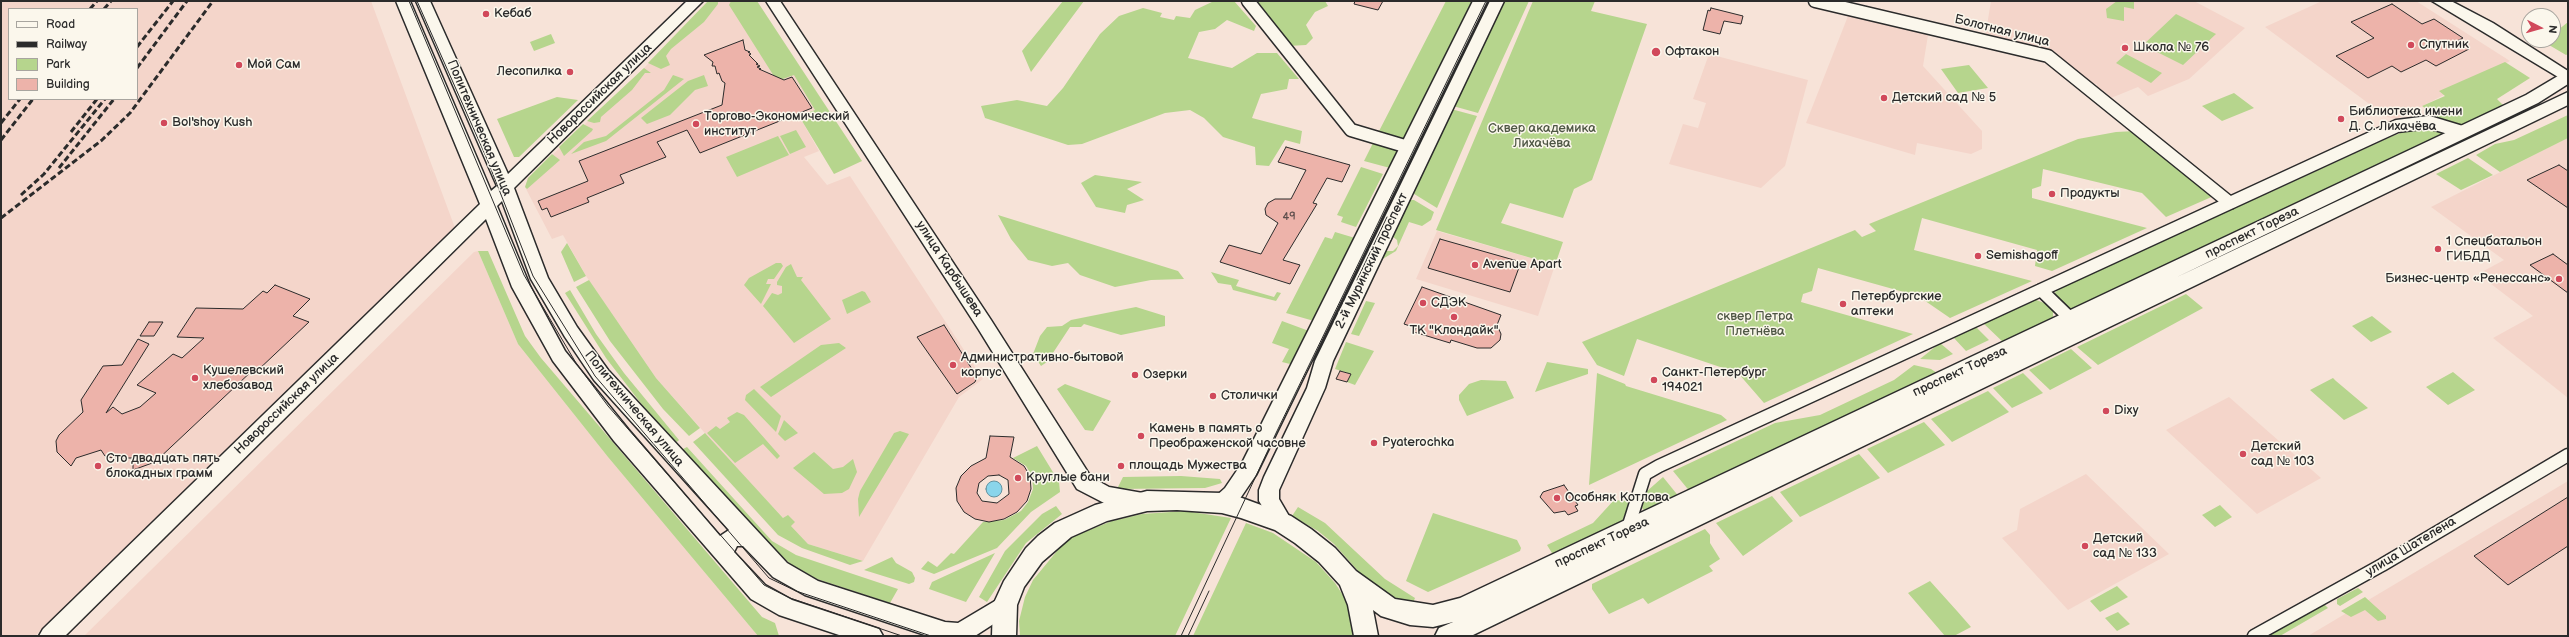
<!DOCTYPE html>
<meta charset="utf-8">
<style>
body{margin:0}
#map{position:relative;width:2569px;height:637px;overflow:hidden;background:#f7e3d8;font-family:"Balsamiq Sans",sans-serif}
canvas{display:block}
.frame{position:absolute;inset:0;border:2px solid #2b2b2b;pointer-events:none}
.legend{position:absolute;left:8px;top:8px;width:130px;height:92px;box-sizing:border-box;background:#fbf7ec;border:1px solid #a8a59f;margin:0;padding:5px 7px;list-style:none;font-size:12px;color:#2b2b2b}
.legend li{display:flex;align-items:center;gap:8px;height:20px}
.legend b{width:20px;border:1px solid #a8a59f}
.north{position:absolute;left:2521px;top:8px;width:40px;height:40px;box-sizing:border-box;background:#fbf7ec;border:1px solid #a8a59f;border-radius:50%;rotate:96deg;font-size:11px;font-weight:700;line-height:16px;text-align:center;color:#2b2b2b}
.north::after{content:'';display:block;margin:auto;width:14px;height:18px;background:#d1495b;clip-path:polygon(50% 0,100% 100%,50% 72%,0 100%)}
</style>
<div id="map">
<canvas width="2569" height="637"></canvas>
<div class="frame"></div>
<ul class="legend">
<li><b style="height:5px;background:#fbf7ec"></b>Road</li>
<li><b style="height:5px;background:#2b2b2b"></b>Railway</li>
<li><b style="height:11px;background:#b6d58d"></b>Park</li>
<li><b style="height:11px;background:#edb3aa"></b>Building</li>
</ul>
<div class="north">N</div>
</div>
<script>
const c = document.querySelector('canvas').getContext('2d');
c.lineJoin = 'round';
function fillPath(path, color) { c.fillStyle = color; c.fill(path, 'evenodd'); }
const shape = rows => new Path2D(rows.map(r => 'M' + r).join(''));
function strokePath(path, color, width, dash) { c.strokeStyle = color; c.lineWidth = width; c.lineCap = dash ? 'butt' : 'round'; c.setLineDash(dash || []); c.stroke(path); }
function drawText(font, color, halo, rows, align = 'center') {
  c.font = font + ' "Balsamiq Sans",sans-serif'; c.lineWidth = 3; c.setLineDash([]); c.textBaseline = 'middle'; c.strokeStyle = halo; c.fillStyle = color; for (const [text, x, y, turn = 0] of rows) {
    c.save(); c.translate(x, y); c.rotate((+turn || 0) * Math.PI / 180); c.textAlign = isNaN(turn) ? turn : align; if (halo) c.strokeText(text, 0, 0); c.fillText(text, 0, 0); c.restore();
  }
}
const built = shape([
 [1,1,371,1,455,228,35,636,1,636],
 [9,9,137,9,137,99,9,99],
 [708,1,757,1,825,106,799,116,819,151,804,157,827,185,850,176,983,379,959,397,863,561,808,544,735,467,656,378,586,276,563,235,552,239,525,187,528,178,644,68],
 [1991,1,2194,1,2245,28,2189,79,2148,96,2138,87,2111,98,2097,87,2097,84,2085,83,2050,54,1985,38],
 [2322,1,2416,1,2510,61,2397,119,2387,117,2265,27],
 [1848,16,1928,35,1923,66,1982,131,1982,149,1971,154,1917,143,1915,155,1806,123],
 [1709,54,1808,80,1785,166,1761,188,1669,164,1683,124,1698,128,1706,103,1693,99],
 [2568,138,2568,398,2493,338,2533,316,2478,274,2504,260,2431,207],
 [1437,231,1555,265,1538,316,1416,279],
 [478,251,518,344,608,457,758,636,84,636,474,252],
 [2229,397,2321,478,2257,514,2166,430],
 [2086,474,2169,554,2068,610,2002,538,2017,530,2020,509],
 [2568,481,2568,636,2308,636,2422,568]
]);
const green = shape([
 [708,1,718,1,718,4,704,22,671,49,666,56,670,65,661,69,648,63],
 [731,1,757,1,862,161,834,174,799,116,815,110,794,75,777,81,729,5],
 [1063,1,1084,1,1031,72,1022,51],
 [1214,1,1234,1,1256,26,1254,31,1227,20,1215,29,1199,32,1188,58,1232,68,1257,53,1277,53,1299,79,1289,79,1287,89,1261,94,1252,118,1302,131,1300,144,1285,140,1269,166,1256,165,1255,147,1223,137,1204,118,1190,110,1165,113,1082,144,1068,145,985,118,981,106,1017,100,1047,106,1063,88,1100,34,1119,16,1143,8,1162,13,1160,17,1174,20,1176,16,1190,18,1195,10],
 [1252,1,1325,1,1328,6,1315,12,1306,25,1313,38,1306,45,1288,46],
 [1446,1,1472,1,1403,142,1377,135],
 [1502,1,1529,1,1478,113,1453,106],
 [1533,1,1595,1,1591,11,1647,24,1592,180,1574,189,1563,218,1510,203,1501,223,1563,242,1555,265,1436,230],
 [2117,1,2134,1,2134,9,2124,7,2124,21,2107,18,2106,9],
 [2176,14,2216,34,2183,65,2143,45],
 [2568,22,2568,54,2566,55,2544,42,2553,40,2553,34],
 [551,34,555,43,534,51,530,42],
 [2126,54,2162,73,2151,83,2116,63],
 [2505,62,2530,78,2497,99,2504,106,2463,126,2446,123,2422,106,2445,96,2439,91],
 [1969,65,1988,88,1958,93,1941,69],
 [644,68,651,73,645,73,632,90,601,117,600,122,594,123,587,121],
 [673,75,684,79,606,141,571,154,584,142,606,136,664,90],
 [704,75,708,86,695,90,670,115,647,124,641,118,688,81],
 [2234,93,2254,108,2222,121,2202,106],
 [557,97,578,100,519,157,514,157,497,119],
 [1451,109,1477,116,1437,208,1411,192],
 [2568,115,2568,138,2500,172,2476,155,2495,144,2514,140],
 [583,124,593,129,592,131,564,156,559,147],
 [2432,126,2443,130,2440,137,2075,311,2060,305,2056,299,2054,294,2060,287,2147,244,2275,190,2388,138,2413,128],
 [796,130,806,147,790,154,780,136],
 [2136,131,2216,195,2166,217,2142,193,2043,169,2041,186,2032,189,2032,198,2147,228,2052,271,2035,266,2037,250,1922,218,1914,250,2032,281,1950,318,1918,296,1818,268,1812,291,1803,294,1801,302,1913,334,1764,403,1738,373,1637,339,1624,376,1597,365,1582,342,1855,230,1862,237,1876,231,1869,224,2078,139,2116,132],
 [778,136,789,155,737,177,726,157],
 [1374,141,1400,148,1390,168,1364,161],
 [552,154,560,160,527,189,525,187,528,178],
 [2468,158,2493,175,2461,190,2436,174],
 [1361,167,1383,174,1356,227,1341,222,1343,217,1337,215],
 [1095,175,1142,182,1127,189,1144,200,1127,205,1125,213,1096,207,1081,183],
 [1408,200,1414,200,1434,212,1431,220,1422,226,1409,222,1396,251,1381,260,1385,251,1393,251,1398,246,1397,240,1392,236],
 [998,215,1178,271,1184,279,1151,280,1115,287,1080,275,1068,263,1052,266,1028,260,1011,239],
 [1335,232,1355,238,1314,321,1286,313,1325,237,1332,239],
 [567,243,586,276,574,282,561,252],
 [478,251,488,251,525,336,541,358,762,617,775,623,779,636,758,636,608,457,518,344],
 [776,263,781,263,783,266,774,279,768,279,766,284,771,284,761,304,744,285,749,278],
 [791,264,797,277,803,277,801,280,831,319,794,343,763,306,772,293,778,295,782,293,782,286,777,285,777,282,786,267],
 [1211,272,1239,280,1236,286,1274,297,1277,292,1281,293,1276,301,1233,290,1231,285,1218,283],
 [589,280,656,378,700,428,689,436,663,409,610,341,576,287],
 [570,290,596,334,624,373,679,440,678,441,675,443,646,410,606,358,565,293],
 [862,291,865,292,871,302,847,314,842,300],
 [2186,294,2203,308,2098,365,2077,347],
 [2034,299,2049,305,2053,310,2053,321,2005,344,1983,323],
 [1366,301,1375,303,1359,336,1351,334],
 [1136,307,1165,316,1165,326,1121,335,1084,324,1081,327,1070,327,1047,362,1041,366,1033,354,1040,336,1047,327,1062,326,1071,320],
 [2372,316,2392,332,2371,342,2352,326],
 [1282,321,1309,331,1298,356,1290,364,1282,362,1289,349,1272,343],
 [1975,326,1989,340,1966,351,1953,337],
 [1346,342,1374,351,1355,385,1347,382,1351,374,1335,369],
 [839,343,846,348,771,397,760,387,821,345],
 [1940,343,1953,354,1940,360,1920,359],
 [2071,349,2092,368,2050,390,2029,370],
 [1547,362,1588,369,1588,374,1535,392],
 [1914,365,1931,369,1940,375,1691,493,1673,471,1775,423,1820,415,1894,380],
 [2453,372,2475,390,2448,405,2426,387],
 [1597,373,1625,384,1626,386,1721,415,1727,420,1589,485],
 [2023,373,2043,393,2012,408,1993,388],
 [2333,378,2336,381,2368,408,2344,420,2310,390],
 [1481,380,1506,381,1514,398,1467,416,1459,400,1459,395,1469,384],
 [1065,384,1111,401,1093,431,1085,430,1057,389],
 [754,389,781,416,776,432,745,400,746,395],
 [1988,391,2009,412,1952,442,1931,419],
 [737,412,744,415,780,456,777,459,763,444,735,463,707,433,716,426,720,429,730,422,727,418],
 [784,420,798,433,785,441,778,434],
 [1924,422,1945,445,1888,473,1867,449],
 [900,431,909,434,859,517,858,499,860,491,894,433],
 [705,433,783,518,788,515,795,522,791,526,808,544,863,561,850,565,802,548,778,535,693,442],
 [1037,446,1059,482,1060,492,1031,512,997,548,934,574,921,569,928,561,937,567,951,553,954,554,983,522,1004,520,1021,511,1028,502,1033,489,1032,476,1026,466,1013,458],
 [687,447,772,541,796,555,898,589,890,603,817,579,792,565,768,545,681,450],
 [814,452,833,469,843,467,853,459,857,472,849,489,842,493,824,494,793,468],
 [1859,454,1880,478,1800,517,1780,492],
 [1181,476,1220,479,1222,483,1205,488,1117,489,1123,477],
 [1663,477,1680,498,1647,514,1642,508,1646,492],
 [1772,496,1793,521,1743,556,1716,523],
 [1614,500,1630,501,1620,527,1555,558,1547,545,1593,523],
 [2220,505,2232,517,2215,527,2202,515],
 [1056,506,1062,514,1026,543,987,602,979,597,1005,551,1042,514],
 [1298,507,1325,523,1385,579,1415,598,1412,605,1386,595,1367,581,1334,544,1318,531,1292,516],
 [1185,511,1231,518,1175,636,1020,636,1019,621,1025,597,1033,580,1062,545,1074,536,1112,521,1142,514],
 [1433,513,1517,540,1521,548,1520,551,1428,592,1406,581],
 [1246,523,1273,533,1316,562,1335,583,1348,603,1356,636,1193,636],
 [1705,529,1710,535,1710,543,1720,559,1709,566,1713,571,1648,604,1643,598,1609,614,1592,589,1592,584],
 [995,553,966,602,929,589,932,582],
 [892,557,896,563,912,572,915,578,914,582,909,584,864,570],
 [1930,581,1957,611,1971,627,1954,636,1945,636,1908,593],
 [2117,586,2128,597,2100,612,2090,601],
 [2358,588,2363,592,2340,606,2337,604,2337,599],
 [2365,597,2386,616,2386,619,2378,621,2365,610,2351,617,2341,611],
 [2324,604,2328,608,2280,636,2264,636,2318,605],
 [2118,612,2130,624,2117,631,2105,618]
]);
const water = shape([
 '986 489a8 8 0 1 1 16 0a8 8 0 1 1-16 0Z'
]);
const building = shape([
 [1355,1,1383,1,1378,10,1354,4,1355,1],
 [2392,4,2422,24,2434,19,2463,38,2457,41,2469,49,2436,66,2426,60,2401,72,2392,66,2368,78,2336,56,2374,38,2351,22,2392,4],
 [1711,8,1743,16,1741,24,1724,21,1720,34,1703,30,1708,10,1710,11,1711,8],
 [743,40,745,50,750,52,748,52,751,54,749,55,758,64,756,64,760,66,757,67,761,69,759,69,784,80,792,77,812,108,700,153,687,130,657,142,666,157,620,175,624,183,587,198,589,202,551,217,547,208,542,210,538,201,588,181,579,161,722,105,725,83,722,81,719,73,717,74,715,66,712,66,713,62,704,55,743,40],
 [1286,147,1350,165,1342,182,1327,178,1313,203,1317,204,1283,260,1300,265,1290,284,1220,262,1229,245,1261,254,1278,223,1266,215,1265,209,1268,203,1275,199,1291,199,1306,170,1278,162,1286,147],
 [2559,165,2568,171,2568,208,2527,180,2559,165],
 [1440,239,1521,262,1510,292,1428,268,1440,239],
 [2553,254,2568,265,2568,293,2530,265,2553,254],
 [275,285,310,299,293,316,309,322,257,371,254,369,155,462,133,470,133,458,113,458,105,456,101,450,76,458,71,466,57,452,56,441,59,435,83,412,81,400,103,366,122,365,138,339,149,344,106,413,113,407,122,414,140,407,156,393,137,385,173,354,182,358,204,338,177,337,196,308,243,309,263,291,267,293,275,285],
 [1422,287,1501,315,1497,325,1501,334,1500,340,1491,348,1477,348,1451,340,1450,343,1414,332,1416,328,1404,324,1422,287],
 [149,322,163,322,154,336,140,336,149,322],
 [944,325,977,377,975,382,957,394,917,337,944,325],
 [1340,371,1351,374,1347,382,1336,379,1340,371],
 [990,436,1014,437,1010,457,1024,466,1030,476,1031,489,1027,501,1017,512,1004,519,989,522,975,519,964,512,957,501,956,488,961,476,971,466,986,458,990,436],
 [999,475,1008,480,1009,494,997,503,982,501,977,493,979,483,988,476,999,475],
 [1564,485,1578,505,1575,506,1578,511,1568,515,1565,511,1554,513,1540,497,1543,492,1564,485],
 [2568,497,2568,546,2508,585,2474,556,2568,497]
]);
const street = shape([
 [1248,1,1351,130,1408,147],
 [1815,1,2048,56,2230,203],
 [2041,290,2071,319],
 [1627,531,1645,474,1659,466,2397,126,2429,122,2462,132],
 [2254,636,2382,565,2568,455]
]);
const secondary = shape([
 [396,1,410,1,491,191,497,186,416,1,430,1,508,174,687,1,703,1,514,188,548,278,577,327,608,370,787,563,818,581,945,622,958,623,1005,595,1012,598,1015,605,1012,612,975,636,928,636,805,595,773,577,743,546,737,546,734,552,765,585,792,600,879,629,883,636,842,636,779,615,751,599,614,441,553,361,512,287,486,219,65,636,39,636,43,629,480,204,396,1],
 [502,201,531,279,565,337,594,380,729,530,720,536,628,429,565,351,530,286,497,206,502,201],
 [766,1,780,1,991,320,1091,477,1109,487,1154,495,1157,501,1154,507,1147,510,1106,504,1077,489,979,330,766,1],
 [1473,1,1487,1,1256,475,1239,500,1229,509,1222,512,1215,509,1212,503,1215,497,1225,488,1242,463,1473,1],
 [1490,1,1504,1,1333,361,1325,388,1279,490,1279,499,1293,523,1290,529,1283,532,1276,529,1259,501,1259,490,1264,477,1307,388,1315,361,1490,1],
 [2432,1,2451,1,2493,23,2568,71,2568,83,2432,1]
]);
const primary = shape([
 [2568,70,2568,84,2538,103,2175,278,2568,92,2568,105,1471,636,1435,636,1439,628,1453,622,1433,627,1410,625,1381,616,1373,610,1378,636,1354,636,1348,605,1340,585,1319,562,1295,543,1275,530,1241,518,1222,513,1177,510,1147,511,1107,521,1071,537,1042,562,1024,587,1017,605,1016,636,992,636,993,605,1004,581,1026,548,1038,536,1055,523,1095,505,1147,491,1222,493,1242,498,1291,516,1311,529,1335,548,1356,571,1395,599,1433,605,1460,598,2526,95,2568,70]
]);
const tram = shape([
 [409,1,524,275,576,363,608,406,764,585,790,598,902,636],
 [417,1,487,159,533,276,595,376,769,578,796,591,931,636],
 [1357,280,1387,217],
 [1181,636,1277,431,1486,1],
 [1188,636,1209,591]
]);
const rail = shape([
 [90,9,97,1],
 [104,9,111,1],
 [137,47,173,1],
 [137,68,187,1],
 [1,123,20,99],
 [71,132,97,99],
 [1,140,33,99],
 [59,168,114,99],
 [21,195,44,174,105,99],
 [1,218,102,140,130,113,213,1]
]);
const markers = [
 [486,14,4,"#d1495b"],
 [2411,45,4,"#d1495b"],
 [2125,48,4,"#d1495b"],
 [1656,52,5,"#d1495b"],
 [239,65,4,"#d1495b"],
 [570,72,4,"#d1495b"],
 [1884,98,4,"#d1495b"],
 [2341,119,4,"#d1495b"],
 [164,123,4,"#d1495b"],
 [696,124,4,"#d1495b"],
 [2052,194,4,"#d1495b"],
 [2438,249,4,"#d1495b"],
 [1978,256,4,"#d1495b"],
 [1475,265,4,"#d1495b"],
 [2559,279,4,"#d1495b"],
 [1423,303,4,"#d1495b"],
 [1843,304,4,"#d1495b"],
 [1454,317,4,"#d1495b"],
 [953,365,4,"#d1495b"],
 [1135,375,4,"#d1495b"],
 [195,378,4,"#d1495b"],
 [1654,380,4,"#d1495b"],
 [1213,396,4,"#d1495b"],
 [2106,411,4,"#d1495b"],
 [1141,436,4,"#d1495b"],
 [1374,443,4,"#d1495b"],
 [2243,454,4,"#d1495b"],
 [98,466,4,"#d1495b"],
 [1121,466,4,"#d1495b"],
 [1018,478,4,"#d1495b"],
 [1557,498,4,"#d1495b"],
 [2085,546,4,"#d1495b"]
];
const numberNames = [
 ["49",1289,217]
];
const poiNames = [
 ["Кебаб",494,14],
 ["Спутник",2419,45],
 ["Школа № 76",2133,48],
 ["Офтакон",1665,52],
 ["Мой Сам",247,65],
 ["Лесопилка",562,72,"right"],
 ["Детский сад № 5",1892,98],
 ["Библиотека имени",2349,112],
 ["Д. С. Лихачёва",2349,127],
 ["Торгово-Экономический",704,117],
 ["институт",704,132],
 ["Bol'shoy Kush",172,123],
 ["Продукты",2060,194],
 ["1 Спецбатальон",2446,242],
 ["ГИБДД",2446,257],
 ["Semishagoff",1986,256],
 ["Avenue Apart",1483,265],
 ["Бизнес-центр «Ренессанс»",2551,279,"right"],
 ["Петербургские",1851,297],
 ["аптеки",1851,312],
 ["СДЭК",1431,303],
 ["ТК \"Клондайк\"",1454,331,"center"],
 ["Административно-бытовой",961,358],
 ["корпус",961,373],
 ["Кушелевский",203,371],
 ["хлебозавод",203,386],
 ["Санкт-Петербург",1662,373],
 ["194021",1662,388],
 ["Озерки",1143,375],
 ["Столички",1221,396],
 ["Dixy",2114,411],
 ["Камень в память о",1149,429],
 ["Преображенской часовне",1149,444],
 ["Pyaterochka",1382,443],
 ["Детский",2251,447],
 ["сад № 103",2251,462],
 ["Сто двадцать пять",106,459],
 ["блокадных грамм",106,474],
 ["площадь Мужества",1129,466],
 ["Круглые бани",1026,478],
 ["Особняк Котлова",1565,498],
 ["Детский",2093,539],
 ["сад № 133",2093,554]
];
const streetNames = [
 ["Болотная улица",2002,31,14],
 ["Новороссийская улица",600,94,-44],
 ["Политехническая улица",479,128,67],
 ["проспект Тореза",2252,233,-26],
 ["2-й Муринский проспект",1372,261,-64],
 ["улица Карбышева",949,269,57],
 ["проспект Тореза",1960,372,-25],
 ["Новороссийская улица",287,404,-44],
 ["Политехническая улица",634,409,50],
 ["проспект Тореза",1602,543,-25],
 ["улица Шателена",2411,547,-31]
];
const parkNames = [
 ["Сквер академика",1542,129],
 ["Лихачёва",1542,144],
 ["сквер Петра",1755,317],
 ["Плетнёва",1755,332]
];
fillPath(built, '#f4d5ca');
fillPath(green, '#b6d58d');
fillPath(water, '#8ad5eb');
strokePath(water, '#64919e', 1);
fillPath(building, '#edb3aa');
strokePath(building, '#2b2b2b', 1);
strokePath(street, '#2b2b2b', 15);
strokePath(secondary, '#2b2b2b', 3);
strokePath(primary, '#2b2b2b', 3);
strokePath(street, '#fbf7ec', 12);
fillPath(secondary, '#fbf7ec');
fillPath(primary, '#fbf7ec');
strokePath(tram, '#2b2b2b', 1);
strokePath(rail, '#2b2b2b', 3, [6, 3]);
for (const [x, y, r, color] of markers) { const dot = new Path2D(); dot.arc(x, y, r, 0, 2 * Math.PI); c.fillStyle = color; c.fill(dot); strokePath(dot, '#fbf7ec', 1.5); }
drawText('11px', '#5c4d4b', null, numberNames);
drawText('13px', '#2b2b2b', '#fbf7ec', poiNames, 'left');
drawText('13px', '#2b2b2b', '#fbf7ec', streetNames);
drawText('13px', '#4e5644', '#fbf7ec', parkNames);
</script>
